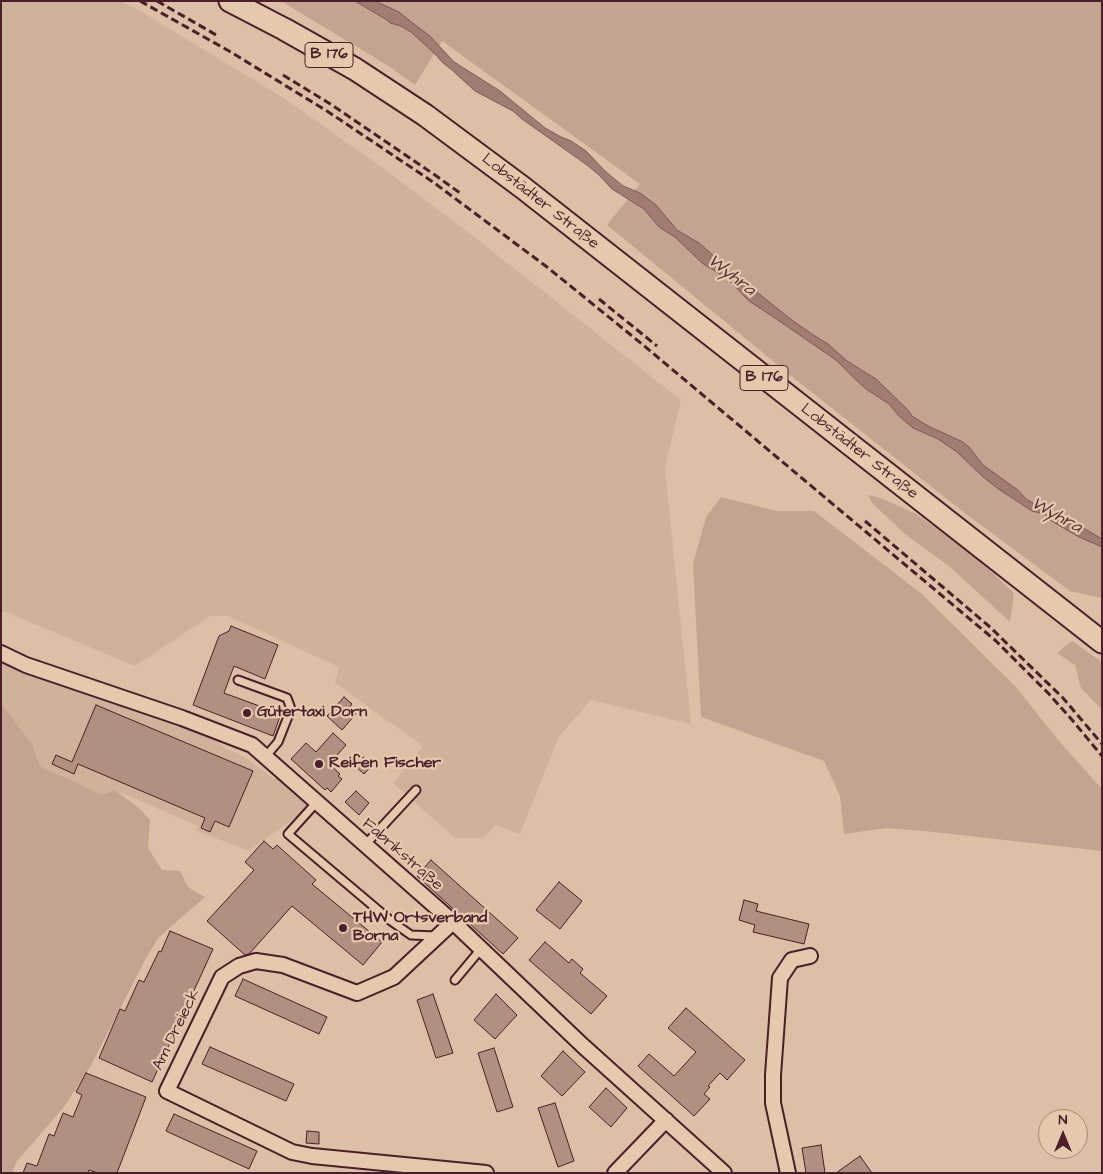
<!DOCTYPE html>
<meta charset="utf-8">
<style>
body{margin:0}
#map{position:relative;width:1103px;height:1174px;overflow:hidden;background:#ddbfa5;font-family:"Architects Daughter",sans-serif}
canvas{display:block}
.frame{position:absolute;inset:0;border:2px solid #4a1f2b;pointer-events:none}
.north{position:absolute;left:1038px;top:1109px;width:50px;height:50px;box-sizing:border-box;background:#e6c9ad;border:1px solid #a88579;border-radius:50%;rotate:0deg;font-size:14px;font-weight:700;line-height:20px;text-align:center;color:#4a1f2b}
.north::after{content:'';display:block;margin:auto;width:18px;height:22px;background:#4a1f2b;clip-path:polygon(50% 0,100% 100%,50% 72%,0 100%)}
</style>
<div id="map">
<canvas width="1103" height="1174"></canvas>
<div class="frame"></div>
<div class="north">N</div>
</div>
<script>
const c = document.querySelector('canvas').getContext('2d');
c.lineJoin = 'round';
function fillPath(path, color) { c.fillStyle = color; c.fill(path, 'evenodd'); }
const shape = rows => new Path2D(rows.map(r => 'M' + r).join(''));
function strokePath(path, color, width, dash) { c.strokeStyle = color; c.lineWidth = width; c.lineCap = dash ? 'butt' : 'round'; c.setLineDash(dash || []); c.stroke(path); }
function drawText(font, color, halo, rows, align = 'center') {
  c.font = font + ' "Architects Daughter",sans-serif'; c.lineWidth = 4.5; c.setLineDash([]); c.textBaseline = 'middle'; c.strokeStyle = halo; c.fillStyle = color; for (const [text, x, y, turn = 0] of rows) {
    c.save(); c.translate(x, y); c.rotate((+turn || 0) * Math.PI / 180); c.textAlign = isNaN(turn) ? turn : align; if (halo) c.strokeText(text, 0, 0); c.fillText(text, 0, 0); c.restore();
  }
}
const built = shape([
 [1,1,121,1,142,12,285,99,390,173,482,243,681,400,665,468,691,724,591,700,559,736,520,834,496,825,483,838,455,838,393,783,423,746,335,683,339,667,228,616,210,616,135,666,1,610],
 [1,659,100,693,218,742,225,748,245,757,274,779,277,777,308,803,297,816,249,851,197,831,198,826,115,790,108,793,100,794,40,766,32,744,1,703]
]);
const green = shape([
 [281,1,1102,1,1102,598,1070,591,966,514,795,379,607,225,640,184,442,41,415,85,390,67],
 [868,495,881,498,916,514,947,536,981,562,1014,593,1010,622,949,566,906,535,872,503],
 [721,497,777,511,814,511,922,594,1015,686,1059,741,1102,789,1102,851,934,832,887,828,844,834,840,796,824,761,701,717,693,564,706,517],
 [1072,641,1102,662,1102,710,1081,688,1075,665,1057,653],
 [1,703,32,744,40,766,100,794,108,793,115,790,140,809,150,820,148,848,162,870,180,871,188,887,205,897,158,938,144,962,90,1067,64,1107,17,1161,12,1173,1,1173]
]);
const water = shape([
 [355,1,375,1,399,12,419,28,429,35,454,62,500,91,545,128,561,137,571,141,586,151,606,172,623,186,640,193,656,205,677,230,699,243,714,256,727,270,748,285,793,321,815,336,828,344,847,361,876,379,908,410,912,416,928,426,963,442,969,447,983,465,1018,490,1026,499,1036,505,1068,519,1102,539,1102,547,1079,537,1050,520,1044,514,1032,511,997,488,982,476,957,452,938,439,913,428,899,416,889,404,866,389,855,379,836,360,772,316,749,301,728,279,702,263,675,237,659,227,644,209,612,189,599,175,587,165,522,119,513,111,475,91,452,70,443,63,434,53,411,32,401,26,390,23,387,20,355,1]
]);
const building = shape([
 [231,626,278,645,265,679,234,666,224,693,281,714,273,736,193,705,219,636,229,631,231,626],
 [344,697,352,704,349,708,356,714,342,730,327,716,344,697],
 [96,705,253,771,229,827,215,821,210,832,201,828,205,818,78,764,74,774,52,764,56,755,72,762,96,705],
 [333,733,346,745,329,764,340,774,338,776,342,779,331,792,327,788,325,790,291,759,306,743,316,752,333,733],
 [363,757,372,765,364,774,355,766,363,757],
 [356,791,369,803,359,815,345,802,356,791],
 [264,841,273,849,277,845,316,880,312,884,382,942,363,965,292,906,249,954,245,955,207,921,254,870,245,862,264,841],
 [431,860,518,938,503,954,417,876,431,860],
 [559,882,582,901,560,929,536,910,559,882],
 [744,900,758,904,756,911,809,924,804,944,753,932,755,925,739,920,744,900],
 [170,931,213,949,152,1082,99,1058,120,1009,125,1011,139,980,144,982,159,951,161,952,170,931],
 [545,942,569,963,572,959,583,969,580,973,607,996,591,1014,529,960,545,942],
 [243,979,327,1017,319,1034,235,996,243,979],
 [433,994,453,1053,436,1058,417,1000,433,994],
 [496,994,517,1015,495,1039,474,1020,496,994],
 [686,1008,745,1060,727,1080,720,1073,708,1086,710,1087,704,1094,710,1099,694,1116,638,1066,649,1054,674,1076,696,1052,668,1028,686,1008],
 [210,1047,294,1084,286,1101,202,1064,210,1047],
 [494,1048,513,1107,497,1112,478,1053,494,1048],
 [563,1051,585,1072,562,1096,541,1076,563,1051],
 [86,1073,146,1097,117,1173,98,1173,89,1170,88,1173,23,1173,27,1163,37,1166,49,1134,54,1136,63,1113,73,1117,82,1095,76,1092,86,1073],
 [606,1088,627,1108,611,1127,589,1107,606,1088],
 [555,1103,574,1161,558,1167,538,1108,555,1103],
 [174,1114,257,1151,249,1169,166,1131,174,1114],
 [307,1131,319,1132,319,1144,306,1143,307,1131],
 [821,1145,825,1173,806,1173,802,1148,821,1145],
 [860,1156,872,1173,836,1173,860,1156]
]);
const lane = shape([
 [238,680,287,698,291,709,278,742,265,757],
 [316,803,288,834,391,921,411,935,436,936],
 [365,845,416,790],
 [455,980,481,949]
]);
const street = shape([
 [1,653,26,665,182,718,252,745,453,922,582,1045,724,1173],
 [453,922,394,977,357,993,283,965,256,961,239,966,222,977,167,1091,292,1152,312,1156,486,1173],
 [615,1173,666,1120],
 [788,1173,773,1103,773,1075,780,978,792,960,810,956]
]);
const primary = shape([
 [230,1,284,29,355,69,425,115,522,187,1102,642]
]);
const rail = shape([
 [140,1,229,51,327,111,433,182,547,267,642,344,996,641,1049,694,1073,721,1102,756],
 [157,1,218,36],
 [283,75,332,105,435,175,460,193],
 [599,299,657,346],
 [865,521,990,627,1063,698,1102,744]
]);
const markers = [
 [247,713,5,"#4a1f2b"],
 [319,764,5,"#4a1f2b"],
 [343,928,5,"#4a1f2b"]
];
const shields = [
 [329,55,48],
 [764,378,48]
];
const shieldNames = [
 ["B 176",329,55],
 ["B 176",764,378]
];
const streetNames = [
 ["Lobstädter Straße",540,202,38],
 ["Lobstädter Straße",859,452,38],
 ["Fabrikstraße",402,855,41],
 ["Am Dreieck",177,1030,-64]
];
const poiNames = [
 ["Gütertaxi Dorn",257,713],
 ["Reifen Fischer",329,764],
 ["THW Ortsverband",353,919],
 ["Borna",353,937]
];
const waterNames = [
 ["Wyhra",731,276,38],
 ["Wyhra",1056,516,29]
];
fillPath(built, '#d0b19a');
fillPath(green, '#c4a491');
fillPath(water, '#a07d73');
strokePath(water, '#7e5756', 1);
fillPath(building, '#b18f81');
strokePath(building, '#4a1f2b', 1);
strokePath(lane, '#4a1f2b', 11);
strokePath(street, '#4a1f2b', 18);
strokePath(primary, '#4a1f2b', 25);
strokePath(lane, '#e6c9ad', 7);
strokePath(street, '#e6c9ad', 14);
strokePath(primary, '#e6c9ad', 21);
strokePath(rail, '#4a1f2b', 3, [8, 4]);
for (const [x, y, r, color] of markers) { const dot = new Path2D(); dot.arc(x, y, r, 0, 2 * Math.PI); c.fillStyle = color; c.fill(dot); strokePath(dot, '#e6c9ad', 2); }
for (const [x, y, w] of shields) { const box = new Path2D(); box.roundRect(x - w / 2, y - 12.5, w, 25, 4); c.fillStyle = '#e6c9ad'; c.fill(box); strokePath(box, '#4a1f2b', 1); }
drawText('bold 15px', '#4a1f2b', null, shieldNames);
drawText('16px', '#4a1f2b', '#e6c9ad', streetNames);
drawText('bold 16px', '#4a1f2b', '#e6c9ad', poiNames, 'left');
drawText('italic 18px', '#5b3239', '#e6c9ad', waterNames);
</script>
